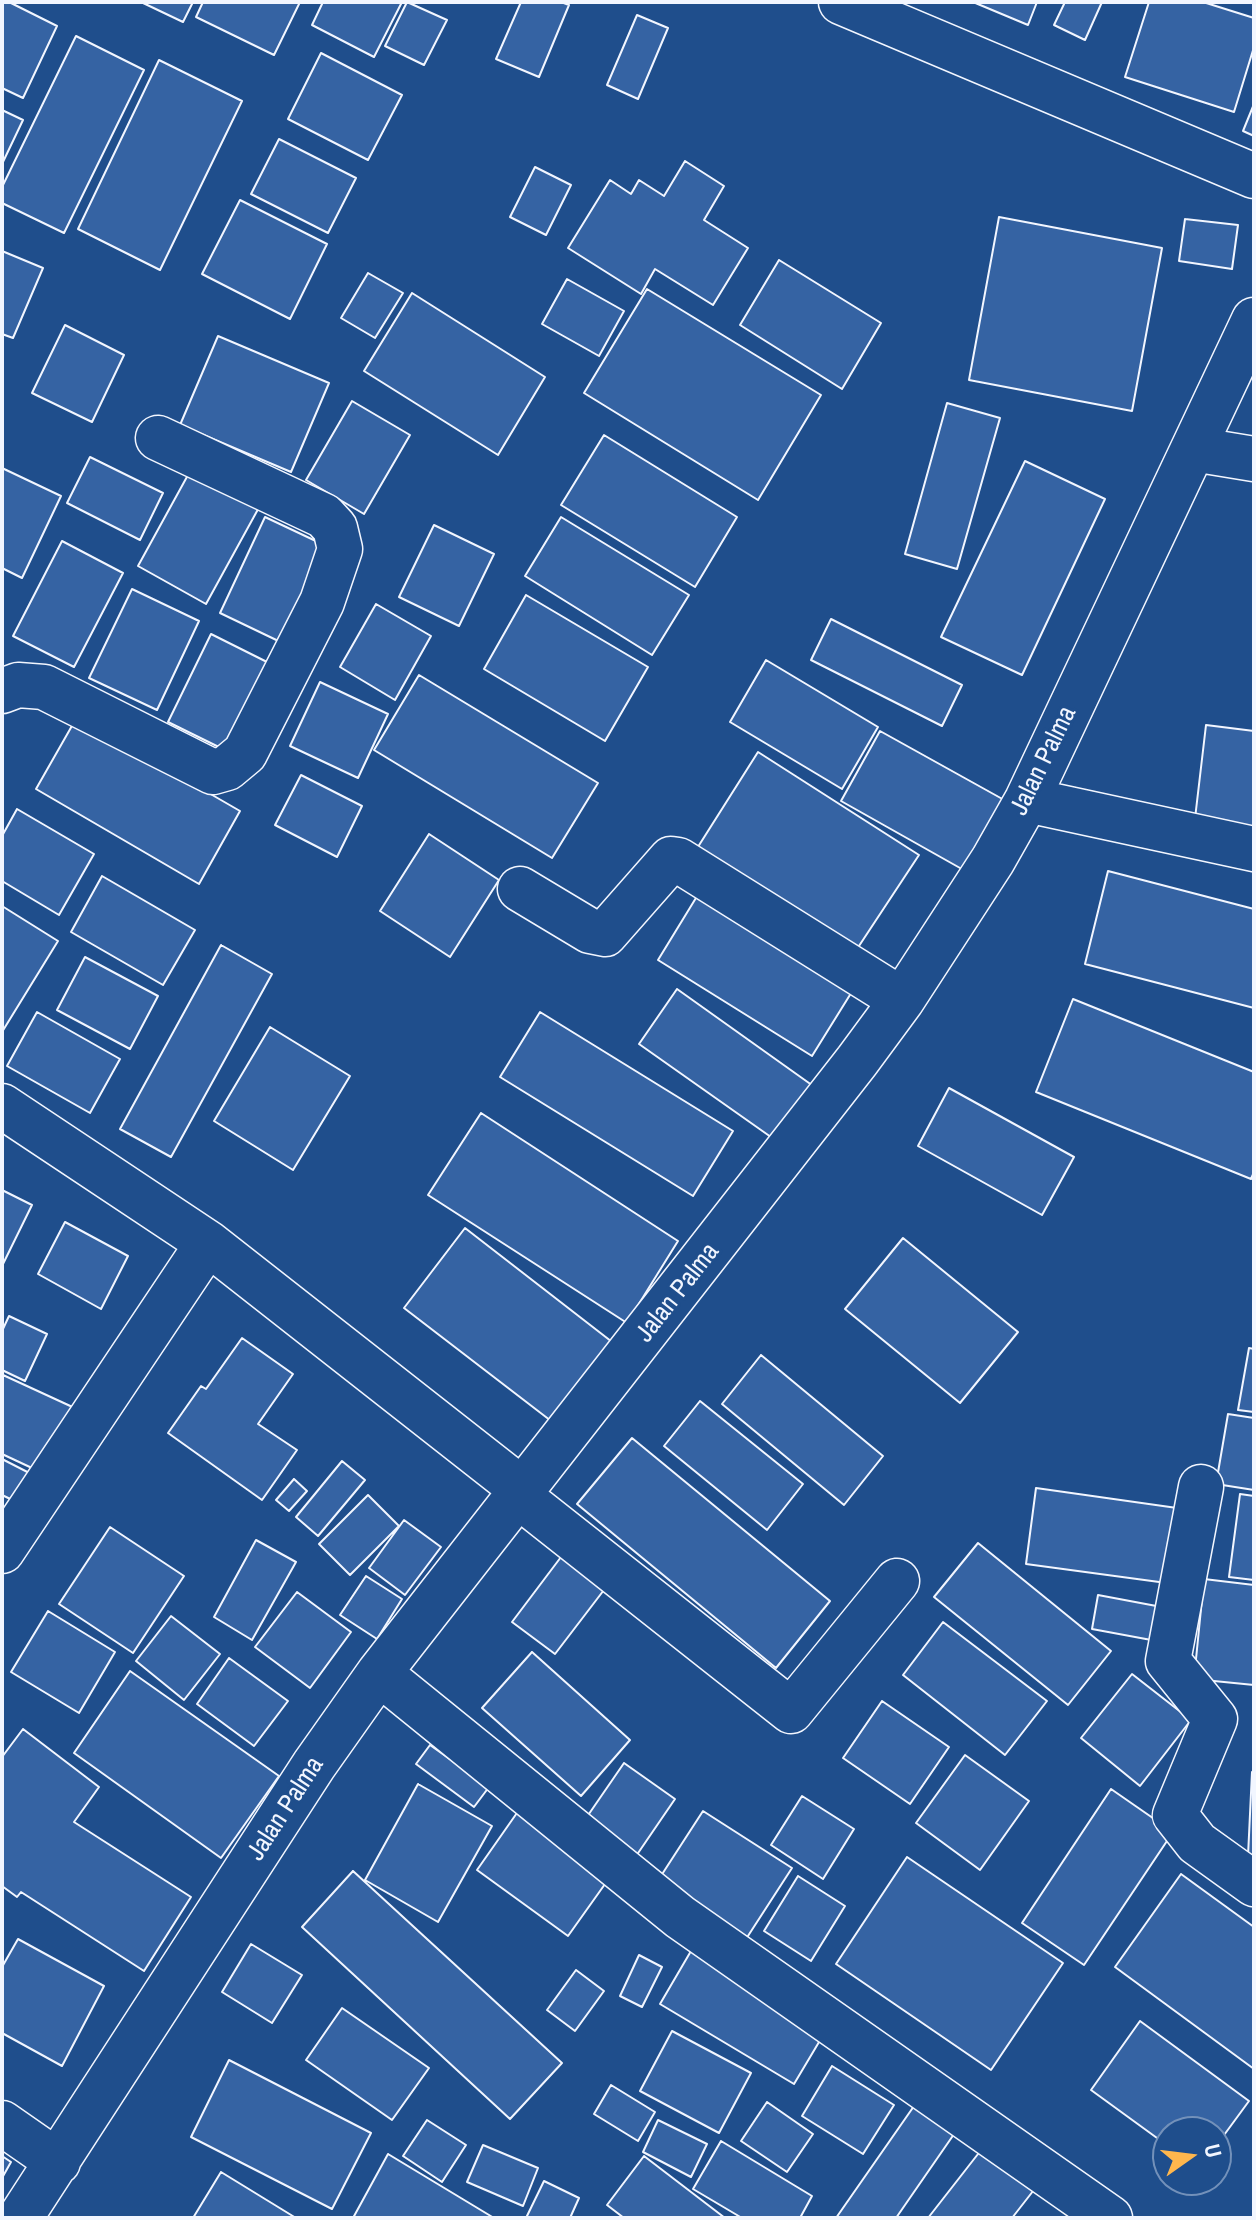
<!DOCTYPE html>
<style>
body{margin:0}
#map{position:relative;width:1256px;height:2220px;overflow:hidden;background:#1f4e8c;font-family:"Archivo Narrow",sans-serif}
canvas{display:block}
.frame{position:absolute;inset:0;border:4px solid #f2f6ff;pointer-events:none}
.north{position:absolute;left:1152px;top:2116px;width:80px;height:80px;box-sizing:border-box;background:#1f4e8c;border:2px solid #7391ba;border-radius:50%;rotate:76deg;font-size:22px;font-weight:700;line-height:32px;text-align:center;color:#f2f6ff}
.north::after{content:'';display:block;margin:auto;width:28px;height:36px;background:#ffb74d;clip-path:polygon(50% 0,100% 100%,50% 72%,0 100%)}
</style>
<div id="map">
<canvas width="1256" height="2220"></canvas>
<div class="frame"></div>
<div class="north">U</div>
</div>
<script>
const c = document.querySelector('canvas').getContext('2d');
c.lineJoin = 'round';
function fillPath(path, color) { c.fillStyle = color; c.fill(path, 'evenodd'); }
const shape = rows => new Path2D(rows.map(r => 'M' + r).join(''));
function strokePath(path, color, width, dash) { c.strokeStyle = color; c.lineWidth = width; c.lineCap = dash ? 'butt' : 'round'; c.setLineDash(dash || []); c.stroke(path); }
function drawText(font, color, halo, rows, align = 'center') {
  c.font = font + ' "Archivo Narrow",sans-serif'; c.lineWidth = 6; c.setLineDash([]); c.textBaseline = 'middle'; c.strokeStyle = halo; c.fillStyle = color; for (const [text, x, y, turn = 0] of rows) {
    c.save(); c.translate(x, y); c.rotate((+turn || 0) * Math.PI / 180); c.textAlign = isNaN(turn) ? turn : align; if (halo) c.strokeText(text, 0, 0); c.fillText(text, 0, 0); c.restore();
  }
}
const building = shape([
 [2,2,9,2,57,26,23,98,2,88,2,2],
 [141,2,193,2,183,22,141,2],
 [203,2,300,2,274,55,196,17,203,2],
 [323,2,402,2,374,57,312,25,323,2],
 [407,2,447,20,424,65,385,46,407,2],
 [521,2,561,2,569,5,539,77,496,59,521,2],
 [973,2,1037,2,1028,25,973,2],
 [1065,2,1102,2,1085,40,1054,25,1065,2],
 [1149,2,1203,2,1254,18,1254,47,1234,112,1125,77,1149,2],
 [637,15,668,28,638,99,607,85,637,15],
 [76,36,144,70,64,233,2,203,2,187,76,36],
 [321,53,402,95,368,160,288,119,321,53],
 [159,60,242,101,160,270,78,229,159,60],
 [1254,104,1254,136,1243,131,1254,104],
 [2,110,23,120,2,164,2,110],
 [279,139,356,178,328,233,251,194,279,139],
 [685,161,724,186,704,220,748,248,713,305,655,269,641,294,568,248,610,180,631,194,639,180,664,196,685,161],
 [535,167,571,185,546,235,510,217,535,167],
 [240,200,327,244,290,319,202,274,240,200],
 [999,217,1162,248,1132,411,969,380,999,217],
 [1185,219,1238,225,1232,269,1179,261,1185,219],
 [2,251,43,268,13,338,2,334,2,251],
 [779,260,881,323,842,389,740,325,779,260],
 [368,273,403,293,375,338,341,318,368,273],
 [567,279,624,311,599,356,542,324,567,279],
 [647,289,821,395,758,500,584,393,647,289],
 [412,293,545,377,498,455,364,371,412,293],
 [65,325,124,355,92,422,32,393,65,325],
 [218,336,329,383,291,472,180,425,218,336],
 [352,401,410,435,364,514,306,480,352,401],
 [947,403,1000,418,957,569,905,554,947,403],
 [604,435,737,517,695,587,561,505,604,435],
 [90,457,163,493,140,540,67,503,90,457],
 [1025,461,1105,499,1022,675,941,637,1025,461],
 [194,464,262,502,206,604,138,566,194,464],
 [2,468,61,496,22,578,2,568,2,468],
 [265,517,337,551,293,648,220,613,265,517],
 [561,517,689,595,652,655,525,576,561,517],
 [434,525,494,554,459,626,399,597,434,525],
 [62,541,123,573,74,667,13,636,62,541],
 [132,589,199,621,157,710,89,678,132,589],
 [526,595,648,667,605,741,484,669,526,595],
 [376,604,431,636,395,700,340,667,376,604],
 [831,619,962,685,942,726,811,660,831,619],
 [211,634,277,667,233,754,168,722,211,634],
 [766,660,878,727,842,789,730,722,766,660],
 [419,675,598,783,552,858,374,750,419,675],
 [320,682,388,714,358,778,290,746,320,682],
 [77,717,240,811,199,884,36,789,77,717],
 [1206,725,1254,731,1254,834,1194,827,1206,725],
 [880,731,1015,806,976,877,841,801,880,731],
 [758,752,919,855,855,952,696,850,758,752],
 [301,775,362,806,337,857,275,825,301,775],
 [17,809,94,854,59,915,2,881,2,836,17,809],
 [429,834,499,880,450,957,380,911,429,834],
 [1108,871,1254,909,1254,1008,1085,964,1108,871],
 [102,876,195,930,163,985,71,932,102,876],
 [699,893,853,990,812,1056,658,960,699,893],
 [2,906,58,941,2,1032,2,906],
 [221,945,272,974,171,1157,120,1129,221,945],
 [85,957,158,996,130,1049,57,1010,85,957],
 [677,989,816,1088,778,1142,639,1044,677,989],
 [1073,999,1254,1072,1254,1172,1251,1179,1036,1092,1073,999],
 [37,1012,120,1059,90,1113,7,1066,37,1012],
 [540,1012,733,1131,693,1196,500,1077,540,1012],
 [270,1027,350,1076,293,1170,214,1121,270,1027],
 [949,1088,1074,1157,1042,1215,918,1146,949,1088],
 [481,1113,678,1241,627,1323,428,1195,481,1113],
 [2,1190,32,1205,2,1266,2,1190],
 [65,1222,128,1256,101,1309,38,1274,65,1222],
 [465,1228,616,1345,555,1424,404,1308,465,1228],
 [903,1238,1018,1332,960,1403,845,1309,903,1238],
 [9,1316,47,1334,25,1381,2,1370,2,1331,9,1316],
 [242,1338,293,1374,258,1424,297,1450,262,1500,168,1433,201,1386,206,1389,242,1338],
 [1249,1348,1254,1349,1254,1412,1238,1410,1249,1348],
 [761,1355,883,1456,844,1505,722,1404,761,1355],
 [3,1375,79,1410,49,1476,2,1454,3,1375],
 [700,1401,803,1484,767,1530,664,1446,700,1401],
 [1228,1414,1254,1418,1254,1490,1216,1484,1228,1414],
 [632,1438,830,1601,776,1668,577,1504,632,1438],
 [2,1459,43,1480,29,1508,2,1495,2,1459],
 [342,1461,365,1480,318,1536,296,1517,342,1461],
 [294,1479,307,1491,289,1511,276,1500,294,1479],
 [1036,1488,1184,1509,1174,1584,1026,1564,1036,1488],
 [1240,1494,1254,1496,1254,1580,1229,1577,1240,1494],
 [368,1495,399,1526,350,1575,319,1544,368,1495],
 [404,1520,441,1547,405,1595,369,1568,404,1520],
 [110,1527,184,1576,133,1653,59,1604,110,1527],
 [256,1540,296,1562,252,1640,214,1617,256,1540],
 [978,1543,1111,1651,1068,1705,934,1597,978,1543],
 [564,1553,607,1586,555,1654,512,1622,564,1553],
 [366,1576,402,1599,377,1639,340,1615,366,1576],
 [1204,1579,1254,1585,1254,1685,1194,1679,1204,1579],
 [297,1592,351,1632,310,1688,255,1647,297,1592],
 [1098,1595,1167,1608,1162,1642,1092,1629,1098,1595],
 [48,1611,115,1652,79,1713,11,1672,48,1611],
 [171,1616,220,1654,184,1700,136,1661,171,1616],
 [943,1622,1047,1701,1005,1755,903,1675,943,1622],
 [532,1652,630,1740,581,1796,482,1708,532,1652],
 [229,1658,288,1701,254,1746,197,1704,229,1658],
 [130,1671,279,1776,221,1858,74,1753,130,1671],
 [1132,1674,1191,1720,1140,1786,1081,1738,1132,1674],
 [882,1701,949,1747,910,1804,843,1758,882,1701],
 [23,1729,99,1787,74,1822,191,1897,144,1971,21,1892,17,1897,2,1886,2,1757,23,1729],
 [430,1745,489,1787,474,1807,416,1764,430,1745],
 [965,1755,1029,1801,980,1870,916,1823,965,1755],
 [624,1763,675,1799,634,1859,582,1824,624,1763],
 [1252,1772,1254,1772,1254,1856,1248,1856,1252,1772],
 [418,1784,492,1826,438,1922,365,1880,418,1784],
 [1111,1789,1173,1832,1084,1965,1022,1923,1111,1789],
 [802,1796,854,1829,823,1879,771,1845,802,1796],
 [519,1810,610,1877,568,1936,477,1870,519,1810],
 [703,1811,792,1868,746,1939,657,1882,703,1811],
 [907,1857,1063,1963,991,2070,836,1964,907,1857],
 [353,1871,562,2063,510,2119,302,1927,353,1871],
 [1181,1874,1254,1927,1254,2069,1115,1967,1181,1874],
 [798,1876,845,1906,811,1961,764,1931,798,1876],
 [18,1939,104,1986,62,2066,2,2033,2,1967,18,1939],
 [251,1944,302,1975,272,2023,222,1992,251,1944],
 [691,1951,825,2032,794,2084,660,2004,691,1951],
 [639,1955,662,1967,642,2007,620,1996,639,1955],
 [576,1970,604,1991,575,2031,547,2010,576,1970],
 [342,2008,429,2068,392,2120,306,2060,342,2008],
 [1140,2021,1249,2101,1216,2146,1216,2132,1168,2132,1168,2146,1091,2090,1140,2021],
 [672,2031,751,2073,719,2133,640,2091,672,2031],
 [229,2060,371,2133,332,2209,191,2137,229,2060],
 [832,2066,894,2105,863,2154,802,2116,832,2066],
 [611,2085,655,2112,638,2141,594,2114,611,2085],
 [921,2096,961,2124,896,2218,836,2218,921,2096],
 [767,2102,813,2134,787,2172,741,2141,767,2102],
 [427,2120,466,2145,442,2182,403,2156,427,2120],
 [658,2120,707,2144,691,2177,643,2152,658,2120],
 [721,2141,812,2196,800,2218,742,2218,693,2189,721,2141],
 [483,2145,538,2168,523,2206,467,2182,483,2145],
 [985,2145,1037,2186,1012,2218,928,2218,985,2145],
 [388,2154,494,2218,353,2218,388,2154],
 [2,2156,11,2162,2,2178,2,2156],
 [644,2156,725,2218,624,2218,607,2205,644,2156],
 [221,2172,296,2218,193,2218,221,2172],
 [544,2181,579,2198,570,2218,526,2218,544,2181]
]);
const minor = shape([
 [841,2,1254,176],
 [1193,449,1254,459],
 [2,691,18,685,44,687,213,772,227,768,245,753,322,602,340,549,335,528,324,516,158,438],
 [1027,800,1254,849],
 [520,889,590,931,605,934,671,859,678,860,902,1000],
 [2,1106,208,1243,524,1491],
 [1201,1487,1168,1661,1215,1719,1175,1815,1197,1843,1254,1884],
 [520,1497,791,1711,897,1581],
 [2,1551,208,1243],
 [379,1673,680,1917,1110,2218],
 [2,2123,58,2162],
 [20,2218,314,1765,379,1673,857,1061,902,1000,993,860,1027,800,1254,320]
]);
const streetNames = [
 ["Jalan Palma",1044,761,-64],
 ["Jalan Palma",678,1293,-52],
 ["Jalan Palma",286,1809,-57]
];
fillPath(building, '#3563a3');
strokePath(building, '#f2f6ff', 2);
strokePath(minor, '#f2f6ff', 47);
strokePath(minor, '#1f4e8c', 44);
drawText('26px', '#f2f6ff', '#1f4e8c', streetNames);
</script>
